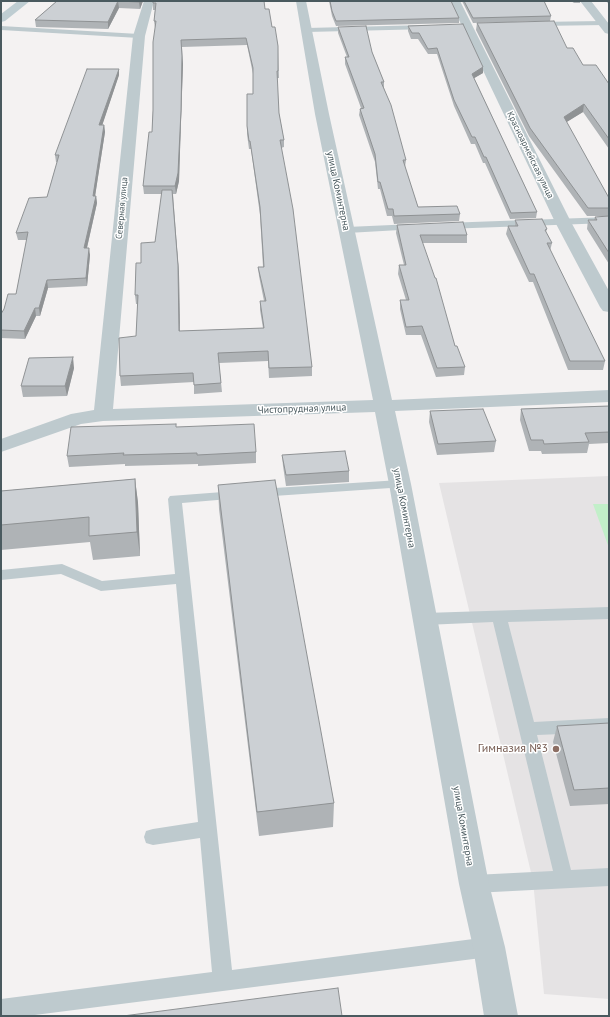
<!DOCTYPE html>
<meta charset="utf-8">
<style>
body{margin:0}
#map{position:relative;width:610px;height:1017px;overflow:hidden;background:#f4f2f2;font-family:"PT Sans",sans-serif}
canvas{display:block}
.frame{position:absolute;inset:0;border:2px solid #4a5a5f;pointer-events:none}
</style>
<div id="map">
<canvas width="610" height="1017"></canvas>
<div class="frame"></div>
</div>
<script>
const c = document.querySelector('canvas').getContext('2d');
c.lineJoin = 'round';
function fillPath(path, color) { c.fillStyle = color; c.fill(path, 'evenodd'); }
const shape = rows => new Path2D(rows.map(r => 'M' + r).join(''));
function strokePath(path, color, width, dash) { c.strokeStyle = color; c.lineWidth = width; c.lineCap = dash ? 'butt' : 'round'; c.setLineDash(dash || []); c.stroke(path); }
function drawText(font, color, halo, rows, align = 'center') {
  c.font = font + ' "PT Sans",sans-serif'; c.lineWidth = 3; c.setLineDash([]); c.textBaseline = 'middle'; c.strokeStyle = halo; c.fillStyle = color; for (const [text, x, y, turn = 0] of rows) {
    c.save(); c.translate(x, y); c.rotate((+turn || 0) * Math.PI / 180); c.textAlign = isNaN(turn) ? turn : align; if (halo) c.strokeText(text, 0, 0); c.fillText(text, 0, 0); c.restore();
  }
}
const education = shape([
 [609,476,609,999,544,994,533,881,439,483]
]);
const green = shape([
 [593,504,609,504,609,548]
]);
const lane = shape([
 [602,21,605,21,605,25,537,26,533,24,537,22,602,21],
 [427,25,430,25,430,29,307,32,303,30,307,28,427,25],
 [1,26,139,34,143,36,139,38,1,30,1,26],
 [609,217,609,223,445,229,440,226,445,223,609,217],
 [414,224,419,227,418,229,347,233,342,230,347,227,414,224],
 [400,480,405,481,407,484,405,487,259,497,254,496,252,493,254,490,259,489,400,480],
 [236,491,241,492,243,495,241,498,182,503,232,970,489,937,496,940,499,947,496,954,489,957,27,1016,1,1016,1,999,212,972,200,838,153,845,146,843,144,837,146,831,153,829,198,822,176,584,101,591,61,574,1,580,1,570,62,564,102,581,175,574,168,499,170,496,236,491],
 [609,607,609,619,508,622,534,722,609,718,609,732,537,735,571,870,609,868,609,886,474,893,467,890,464,884,467,878,474,875,553,871,493,622,425,625,419,623,417,619,419,615,425,613,609,607]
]);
const street = shape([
 [144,1,154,1,145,36,113,409,373,400,315,114,296,1,306,1,329,114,392,400,609,390,609,402,395,411,411,484,489,884,505,947,518,1016,484,1016,473,947,459,884,389,484,375,412,103,421,81,424,1,452,1,439,71,414,94,410,133,36,144,1],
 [450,1,460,1,571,222,609,291,609,312,603,311,600,307,555,222,450,1],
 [580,1,591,1,609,24,609,34,605,33,580,1]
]);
const secondary = shape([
 [18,1,30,1,5,21,1,22,1,14,18,1]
]);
const wall = shape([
 [57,1,143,1,140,9,119,8,108,29,36,27,35,20],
 [329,1,451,1,459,18,459,23,336,26,332,16],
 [462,1,544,1,551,16,550,21,473,23],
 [571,1,580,1,580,3,574,3],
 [593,1,609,1,609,5,607,2,594,2],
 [153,3,265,9,272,27,278,46,279,78,277,78,279,113,284,140,284,147,281,148,312,367,312,376,269,378,268,361,219,363,222,392,194,394,194,382,121,386,120,376,136,336,138,304,136,304,135,295,141,263,155,242,162,194,144,194,143,186,152,132,153,110,155,28,154,21,155,10,153,10],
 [247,45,253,74,253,94,247,94,247,134,249,149,251,149,260,215,263,267,258,267,259,276,264,301,260,301,260,310,263,328,180,331,179,274,173,194,176,194,179,181,183,64,182,47],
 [477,23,567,48,583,65,609,84,609,149,583,112,566,122,609,198,609,264,587,229,588,220,594,220,595,217,607,216,587,216,529,136,476,30],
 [408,26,483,67,483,73,474,78,537,212,536,218,510,219,485,163,483,163,475,144,471,144,454,106,437,54,428,54,418,39,411,39,408,31],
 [338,27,372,52,384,82,384,88,406,160,405,167,418,207,460,214,459,221,394,224,392,216,387,216,380,189,378,189,375,162,359,115,360,109,361,108,345,64,345,57,347,57,338,33],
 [119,69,119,75,102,125,104,125,105,132,95,196,96,196,97,203,87,248,90,255,87,286,48,288,40,316,36,316,25,339,1,338,1,314,16,294,27,240,18,240,16,233,47,197,57,162,56,162,55,155],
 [515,220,547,229,546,232,552,243,550,251,605,361,603,370,568,370,533,282,529,282,506,234,508,226,515,226],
 [397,225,467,235,467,243,422,243,455,346,465,367,464,375,436,377,421,335,406,335,400,309,400,300,406,300,398,274,399,265,404,265,396,233],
 [74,368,67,396,23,397,21,386],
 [609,406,609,443,589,444,587,453,542,454,541,451,529,451,520,420,521,409],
 [430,411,496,441,494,452,437,455,429,422],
 [177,427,256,452,256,463,198,466,198,464,125,466,125,464,69,467,67,456],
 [282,455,349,471,349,482,286,486,283,466],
 [135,479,138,503,140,556,93,560,90,542,1,550,1,491],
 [218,485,334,803,333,827,259,836,219,509],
 [609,723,609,804,570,806,553,742,557,726]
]);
const shadedWall = shape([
 [118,1,119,8,108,29,108,22],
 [140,1,143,1,140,9,139,2],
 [182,56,183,64,181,119,179,181,176,194,175,186],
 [483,67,483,73,471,80,472,74],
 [119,69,119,75,100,132,99,125],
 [584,104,583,112,562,125,564,117],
 [104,125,105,132,94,203,93,196],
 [172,190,179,274,180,341],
 [96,196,97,203,85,256,84,248],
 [89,248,90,255,87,286,86,278],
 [47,280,48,288,40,316,39,308],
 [35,308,36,316,25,339,24,331],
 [73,357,74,368,67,396,65,386],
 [135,479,138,503,140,556,137,532]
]);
const building = shape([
 [57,1,140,1,139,2,118,1,108,22,35,20,57,1],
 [153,1,264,1,265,9,269,9,272,27,275,27,278,46,278,71,277,71,279,113,284,140,280,140,293,209,312,367,269,368,268,351,218,353,221,383,194,385,193,373,120,376,119,338,136,336,138,295,135,295,136,263,141,263,141,243,155,242,162,190,172,190,178,265,179,331,264,328,260,301,266,301,258,267,264,267,260,207,250,141,249,141,247,126,247,94,253,94,253,68,246,38,181,40,182,56,181,111,178,173,175,186,143,186,149,132,152,132,153,110,153,42,156,21,154,21,156,3,153,3,153,1],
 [330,1,451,1,459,18,336,21,332,11,330,1],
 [464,1,544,1,551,16,473,18,464,1],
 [554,21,567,48,573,48,583,65,596,65,609,84,609,139,584,104,564,117,609,198,609,208,588,208,530,128,477,23,554,21],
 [463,24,483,67,472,74,537,212,511,213,486,157,484,157,475,137,472,137,454,100,437,48,428,49,419,33,412,33,408,26,463,24],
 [366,26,372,52,384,82,381,82,391,105,406,160,403,160,418,207,457,206,460,214,394,216,393,209,388,209,380,182,378,182,375,154,360,109,364,108,345,57,349,57,338,27,366,26],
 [87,69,119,69,99,125,104,125,93,196,96,196,84,248,89,248,86,278,47,280,39,308,35,308,24,331,1,330,1,314,4,309,8,294,16,294,28,232,16,233,29,198,47,197,59,155,55,155,87,69],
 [609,216,609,253,588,220,597,220,595,217,609,216],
 [542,219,547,229,545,230,552,243,547,243,605,361,570,361,534,274,530,274,508,226,518,226,515,220,542,219],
 [463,222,467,235,420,235,435,278,436,278,455,346,457,346,465,367,437,368,422,326,406,327,400,300,409,300,399,265,406,265,397,225,463,222],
 [73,357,65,386,21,386,29,358,73,357],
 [609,406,609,432,585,433,589,442,544,444,543,440,531,440,521,409,609,406],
 [483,409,496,441,438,444,430,411,483,409],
 [176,424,176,427,254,424,256,452,197,455,197,453,123,455,124,453,67,456,71,427,176,424],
 [345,451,349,471,286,475,282,455,345,451],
 [135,479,137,532,89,536,89,517,1,525,1,491,135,479],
 [275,480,334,803,257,812,218,485,275,480],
 [609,723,609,788,574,790,557,726,609,723],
 [338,988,342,1016,123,1016,338,988]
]);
const markers = [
 [556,749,4,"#8d6e63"]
];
const farStreetnames = [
 ["Красноармейская улица",530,155,64],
 ["Северная улица",122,208,-85]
];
const streetNames = [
 ["улица Коминтерна",338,191,78],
 ["Чистопрудная улица",302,409,-2],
 ["улица Коминтерна",404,508,79],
 ["улица Коминтерна",463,826,80]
];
const nearEducationnames = [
 ["Гимназия №3",548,749]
];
fillPath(education, '#e5e3e4');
fillPath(green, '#c2efc9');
fillPath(lane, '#becace');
fillPath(street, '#becace');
fillPath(secondary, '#becdd2');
fillPath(wall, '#afb3b6');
fillPath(shadedWall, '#8f9294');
fillPath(building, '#ccd0d4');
strokePath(building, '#8f9294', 1);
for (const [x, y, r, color] of markers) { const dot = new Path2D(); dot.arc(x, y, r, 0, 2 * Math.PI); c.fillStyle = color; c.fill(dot); strokePath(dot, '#fff', 1.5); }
drawText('9px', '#4a5a5f', '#fff', farStreetnames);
drawText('10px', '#4a5a5f', '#fff', streetNames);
drawText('12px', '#785e54', '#fff', nearEducationnames, 'right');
</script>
